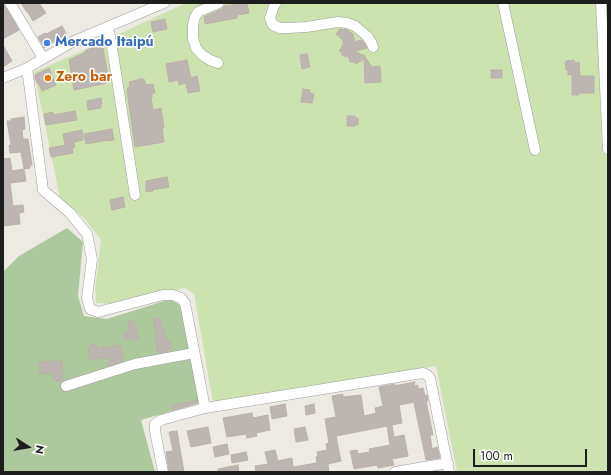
<!DOCTYPE html>
<meta charset="utf-8">
<style>
body{margin:0}
#map{position:relative;width:611px;height:475px;overflow:hidden;background:#edeae4;font-family:Jost,sans-serif}
canvas{display:block}
.frame{position:absolute;inset:0;border:4px solid #1d1d1d;pointer-events:none}
.north{position:absolute;left:8px;top:427px;width:40px;height:40px;-webkit-text-stroke:3px #fff;paint-order:stroke;rotate:102deg;font-size:11px;font-weight:700;line-height:16px;text-align:center;color:#1d1d1d}
.north::after{content:'';display:block;margin:auto;width:14px;height:18px;background:#1d1d1d;clip-path:polygon(50% 0,100% 100%,50% 72%,0 100%)}
.scale{position:absolute;left:473px;top:449px;width:114px;height:18px;box-sizing:border-box;border:2px solid #1d1d1d;border-top:0;padding-left:5px;font-size:12px;line-height:14px;white-space:nowrap;color:#1d1d1d;-webkit-text-stroke:3px #fff;paint-order:stroke}
</style>
<div id="map">
<canvas width="611" height="475"></canvas>
<div class="frame"></div>
<div class="north">N</div>
<div class="scale">100 m</div>
</div>
<script>
const c = document.querySelector('canvas').getContext('2d');
c.lineJoin = 'round';
function fillPath(path, color) { c.fillStyle = color; c.fill(path, 'evenodd'); }
const shape = rows => new Path2D(rows.map(r => 'M' + r).join(''));
function strokePath(path, color, width, dash) { c.strokeStyle = color; c.lineWidth = width; c.lineCap = dash ? 'butt' : 'round'; c.setLineDash(dash || []); c.stroke(path); }
function drawText(font, color, halo, rows, align = 'center') {
  c.font = font + ' Jost,sans-serif'; c.lineWidth = 3; c.setLineDash([]); c.textBaseline = 'middle'; c.strokeStyle = halo; c.fillStyle = color; for (const [text, x, y, turn = 0] of rows) {
    c.save(); c.translate(x, y); c.rotate((+turn || 0) * Math.PI / 180); c.textAlign = isNaN(turn) ? turn : align; if (halo) c.strokeText(text, 0, 0); c.fillText(text, 0, 0); c.restore();
  }
}
const grass = shape([
 [186,3,608,3,608,472,457,472,436,366,213,403,194,294,185,288,111,304,96,303,95,289,101,240,84,218,60,198,34,72,71,56]
]);
const forest = shape([
 [67,228,83,242,78,296,84,316,107,319,164,301,171,300,183,307,200,403,141,420,155,472,3,472,3,272,19,256]
]);
const building = shape([
 [3,3,19,30,3,39,3,3],
 [21,3,39,3,46,13,33,21,27,11,26,11,21,3],
 [247,3,249,13,237,15,237,18,205,24,204,17,222,9,224,6,247,3],
 [165,19,167,29,153,32,151,22,165,19],
 [62,26,67,35,60,39,60,38,44,48,38,37,45,33,46,34,62,26],
 [340,29,345,30,345,29,353,34,355,42,359,40,360,41,362,40,367,48,355,51,364,56,363,54,372,67,380,66,381,82,365,83,364,59,356,64,355,62,350,62,348,56,345,57,341,54,342,52,339,51,343,45,343,40,340,38,340,37,336,34,340,29],
 [100,44,100,45,102,44,107,69,107,72,106,73,107,83,74,90,69,60,86,52,85,51,100,44],
 [3,45,12,61,3,67,3,45],
 [307,54,310,67,302,69,300,55,307,54],
 [187,60,191,78,197,76,200,91,188,93,186,83,179,85,178,80,169,82,166,64,187,60],
 [574,60,575,63,579,62,580,76,594,76,594,93,579,93,579,95,572,95,572,74,568,75,568,70,566,70,565,63,566,62,566,61,574,60],
 [49,68,56,85,42,91,39,84,38,84,35,79,35,75,49,68],
 [491,70,502,70,502,78,491,78,491,70],
 [141,79,144,79,146,85,153,84,155,93,152,93,152,97,151,98,153,110,161,108,164,128,162,128,164,142,135,147,127,91,128,91,127,88,130,87,129,82,141,79],
 [303,89,310,90,310,93,314,94,312,103,301,102,303,89],
 [101,98,102,104,101,104,101,108,88,110,87,101,101,98],
 [75,111,77,120,46,125,44,114,53,112,53,115,75,111],
 [347,116,355,116,355,118,358,118,358,125,355,125,355,126,347,126,347,116],
 [24,117,25,129,22,130,23,139,28,139,32,165,30,165,30,168,24,169,26,181,10,183,13,206,23,205,24,212,19,213,20,224,3,226,3,159,10,158,12,171,24,169,21,152,10,153,9,145,11,145,7,121,11,121,11,119,24,117],
 [112,129,114,140,108,141,108,140,86,144,84,134,112,129],
 [82,130,83,140,74,142,75,147,72,148,73,153,51,157,49,148,65,145,63,134,82,130],
 [167,177,169,187,152,190,153,191,146,192,146,181,167,177],
 [123,197,125,207,112,210,110,200,123,197],
 [160,318,166,340,170,339,172,349,168,350,168,351,158,353,155,336,157,336,153,319,160,318],
 [133,321,136,330,137,330,138,339,132,341,132,338,126,340,124,332,130,331,128,322,133,321],
 [96,344,97,349,120,345,123,359,122,360,122,361,109,366,107,357,90,360,88,348,90,348,90,345,96,344],
 [62,361,63,380,62,381,54,381,53,373,40,374,39,362,62,361],
 [415,382,414,386,418,385,418,389,423,388,425,396,427,395,428,401,426,401,433,435,430,435,432,449,437,447,440,458,426,460,414,403,415,402,399,405,402,423,392,425,394,437,404,435,408,456,392,459,394,465,378,468,377,465,354,469,352,459,350,451,357,450,358,454,370,452,369,449,390,445,387,426,336,436,341,461,328,464,329,472,282,472,281,470,270,472,256,472,255,466,268,464,265,452,275,450,278,461,292,458,293,467,317,463,316,457,318,456,317,452,327,450,326,444,329,443,325,419,336,417,332,396,343,394,343,397,361,395,364,416,376,413,375,408,383,406,379,387,395,384,394,386,415,382],
 [197,400,197,403,173,410,172,406,197,400],
 [285,404,287,416,272,419,270,407,285,404],
 [314,404,315,413,306,415,305,406,314,404],
 [252,413,253,418,268,415,270,430,256,433,257,436,247,438,246,434,227,437,223,418,252,413],
 [208,427,211,443,191,447,187,431,208,427],
 [305,427,308,440,296,442,294,429,305,427],
 [177,431,184,472,169,472,166,452,173,451,169,432,177,431],
 [227,444,229,454,215,457,213,447,227,444],
 [246,452,248,460,232,463,231,455,246,452],
 [238,465,239,472,218,472,218,469,238,465]
]);
const minor = shape([
 [10,3,43,58],
 [276,3,274,6,270,18,272,24,275,26,280,28,288,28,306,27,338,22,347,23,355,26,367,36,371,42,373,47],
 [503,3,535,150],
 [601,3,608,149],
 [108,27,111,41,135,195],
 [218,63,210,60,202,55,196,48,193,38,193,25,195,17,198,12,219,3],
 [27,68,43,190,70,213,87,234,92,259,87,298,90,309,98,312,163,295,173,295,181,298,185,303,205,408],
 [3,78,27,68,74,41,164,3],
 [66,386,135,364,194,353],
 [163,472,155,431,155,424,161,420,205,408,423,373,427,375,430,378,449,472],
 [395,472,448,463]
]);
const markers = [
 [47,43,4,"#3f7fe0"],
 [48,78,4,"#e8710a"]
];
const shopNames = [
 ["Mercado Itaipú",55,43]
];
const foodNames = [
 ["Zero bar",56,78]
];
fillPath(grass, '#cde3af');
fillPath(forest, '#adc89d');
fillPath(building, '#bdb5b1');
strokePath(building, '#bdb0a8', 1);
strokePath(minor, '#9e9e9e', 11);
strokePath(minor, '#fff', 10);
for (const [x, y, r, color] of markers) { const dot = new Path2D(); dot.arc(x, y, r, 0, 2 * Math.PI); c.fillStyle = color; c.fill(dot); strokePath(dot, '#fff', 1.5); }
drawText('bold 14px', '#366cbe', '#fff', shopNames, 'left');
drawText('bold 14px', '#c56008', '#fff', foodNames, 'left');
</script>
